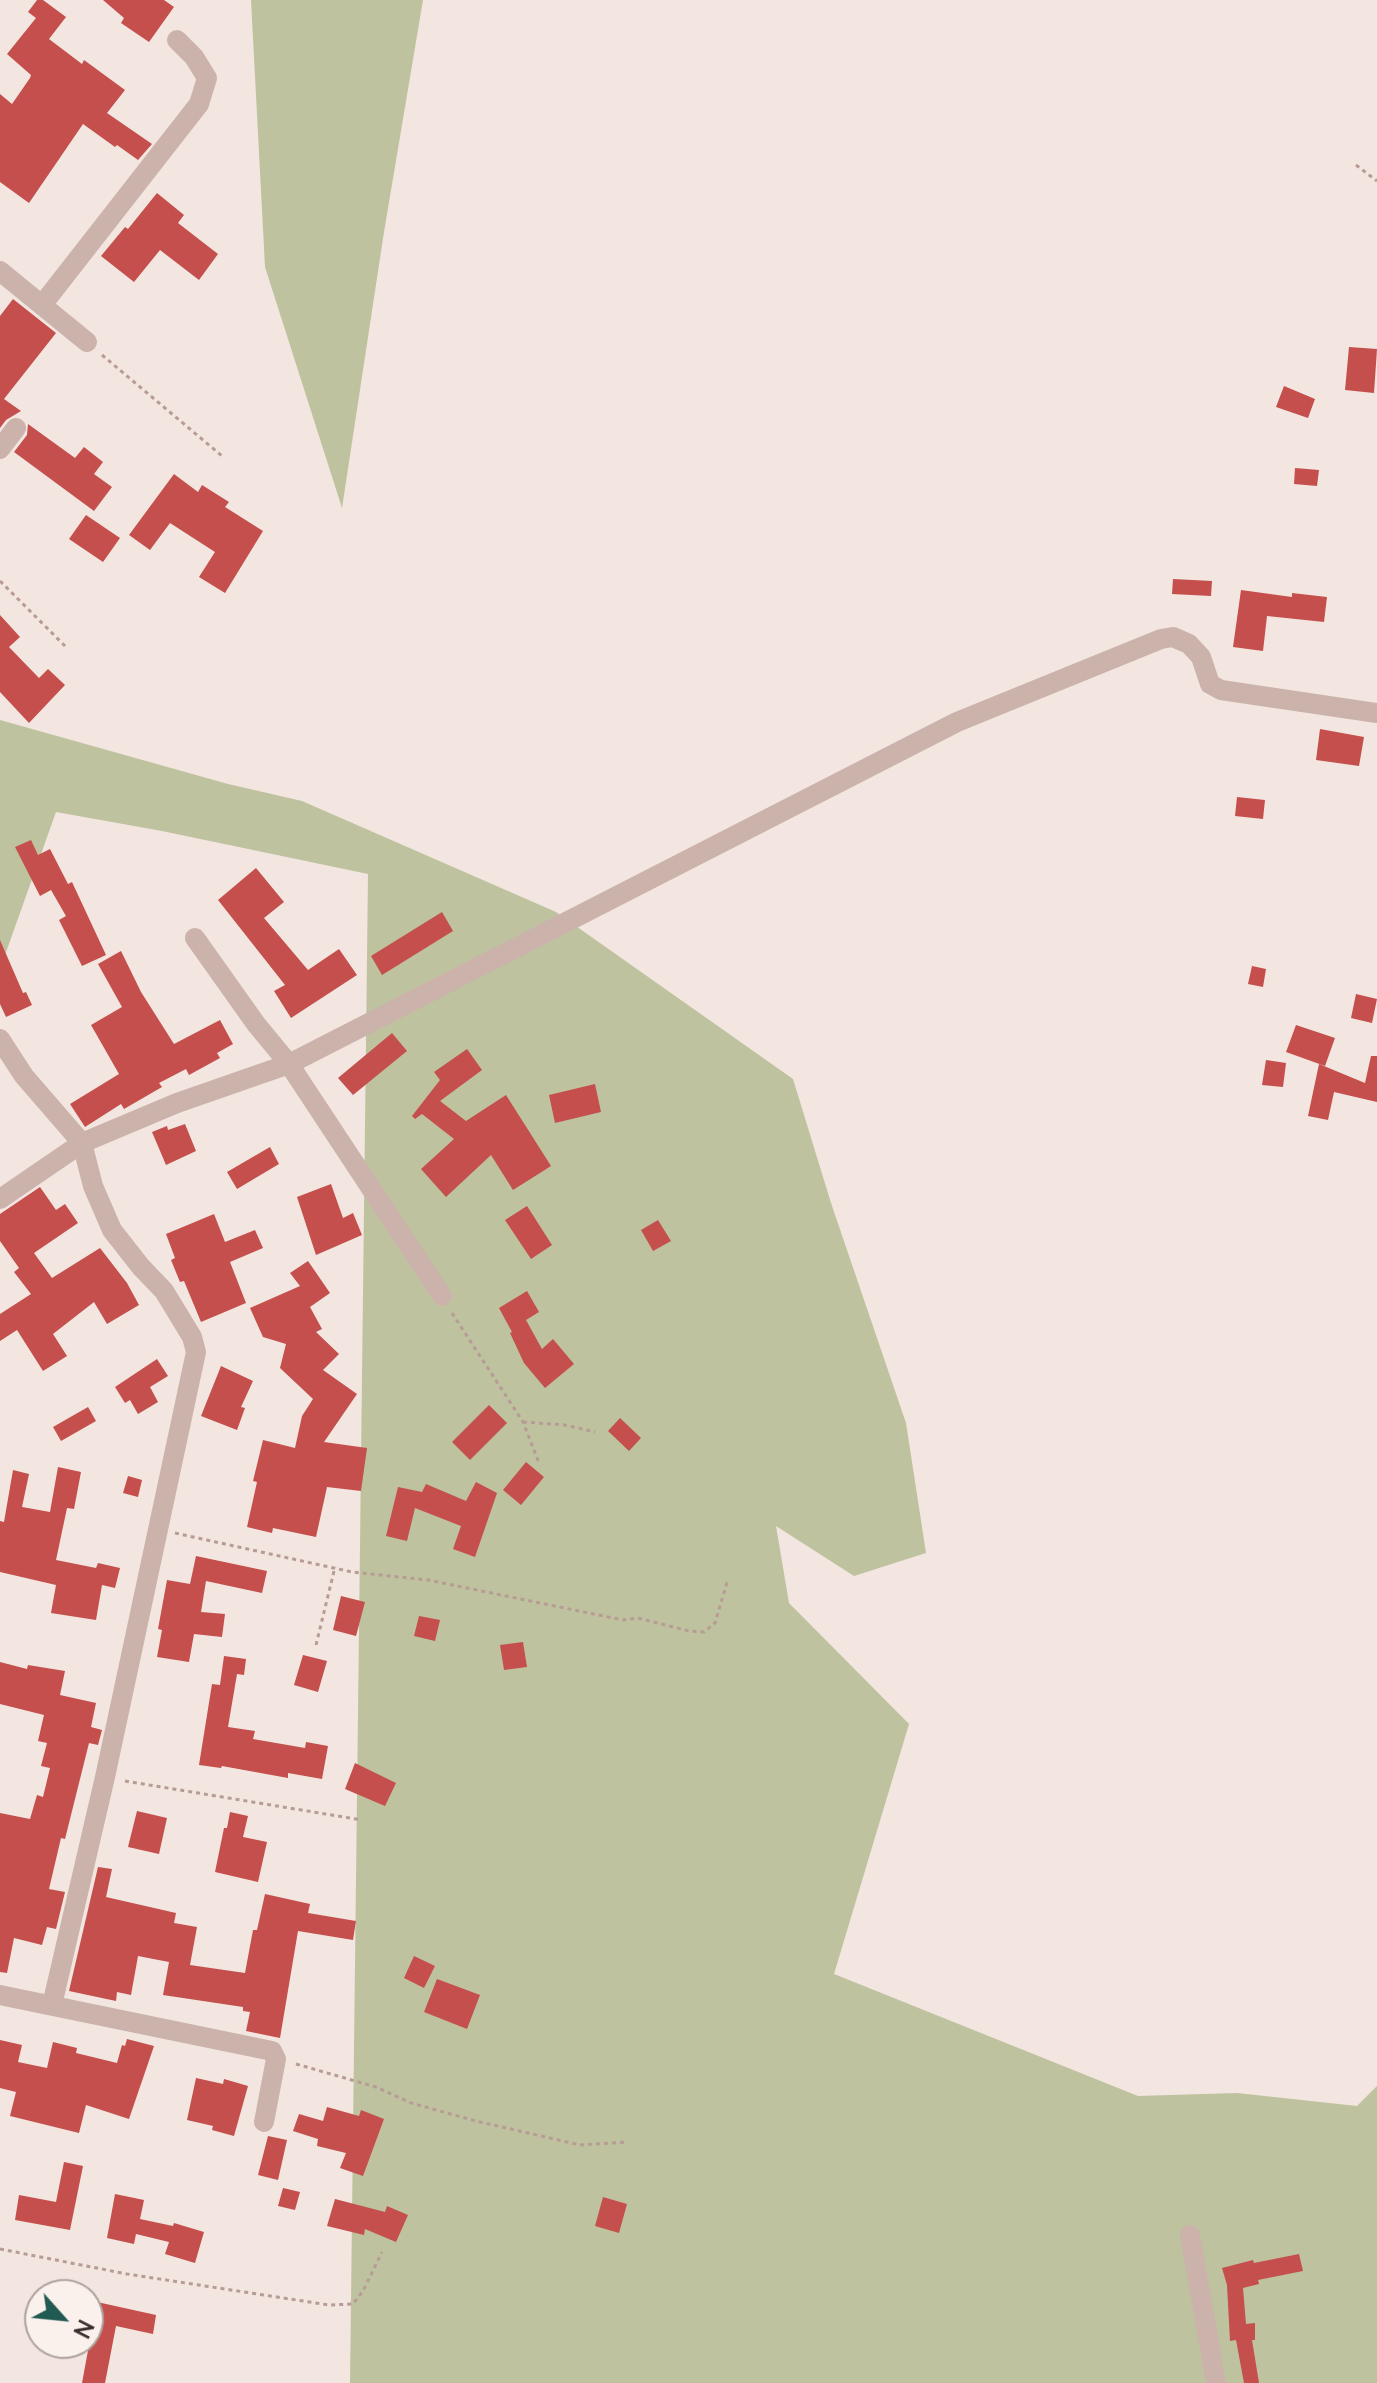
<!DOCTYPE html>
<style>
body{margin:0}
#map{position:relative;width:1377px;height:2383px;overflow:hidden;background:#f3e5df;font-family:Lato,sans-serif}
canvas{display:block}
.north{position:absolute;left:24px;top:2279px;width:80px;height:80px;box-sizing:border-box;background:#faf1ec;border:2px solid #ada29e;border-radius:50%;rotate:117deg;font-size:22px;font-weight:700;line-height:32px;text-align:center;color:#392c2a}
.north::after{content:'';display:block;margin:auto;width:28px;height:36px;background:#205a52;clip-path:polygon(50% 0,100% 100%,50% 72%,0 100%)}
</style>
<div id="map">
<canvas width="1377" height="2383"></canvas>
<div class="north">N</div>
</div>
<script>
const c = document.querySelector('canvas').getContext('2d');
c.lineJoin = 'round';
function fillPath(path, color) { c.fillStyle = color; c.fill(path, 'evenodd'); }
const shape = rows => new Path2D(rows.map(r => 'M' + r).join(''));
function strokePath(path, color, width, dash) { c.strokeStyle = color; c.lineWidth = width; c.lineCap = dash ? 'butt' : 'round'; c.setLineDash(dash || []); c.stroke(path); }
const green = shape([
 [251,0,423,0,384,232,342,508,265,267],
 [0,720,228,784,302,801,556,912,793,1079,831,1203,906,1423,926,1553,854,1576,776,1526,789,1603,909,1724,834,1974,1138,2096,1237,2093,1357,2106,1377,2086,1377,2383,350,2383,368,874,162,831,56,812,0,969]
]);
const building = shape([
 [37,0,43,0,66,17,49,39,82,64,84,60,125,90,107,113,152,144,138,160,117,145,115,147,83,124,29,203,0,182,0,94,12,104,30,78,31,75,7,54,36,18,28,12],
 [103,0,164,0,174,7,149,42,121,23,124,18],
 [157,193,184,215,178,223,218,254,199,280,160,250,134,282,101,256,125,227,128,229],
 [13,299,56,333,4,399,21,411,6,420,0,428,0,316],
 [1349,347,1377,349,1374,393,1345,390],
 [1284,386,1315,399,1308,418,1276,407],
 [28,424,75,458,84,447,103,462,94,474,112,487,94,511,14,452,27,435],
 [1295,468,1319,470,1317,486,1294,484],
 [174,474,198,492,202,485,229,502,225,507,263,531,225,593,199,577,215,552,170,523,150,550,129,535],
 [86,515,120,538,103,562,69,539],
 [1173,579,1212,581,1211,596,1172,594],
 [1241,590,1292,597,1292,593,1327,597,1324,622,1267,616,1263,651,1233,647],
 [0,615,20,637,9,647,39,678,48,669,65,685,29,723,0,692],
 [1320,729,1364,737,1359,766,1316,760],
 [1237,797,1265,800,1263,819,1235,816],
 [31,840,38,855,50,849,68,884,72,882,106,955,82,966,59,920,66,916,51,890,40,896,15,847],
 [256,868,284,902,264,918,308,970,339,949,357,975,291,1018,274,991,285,985,218,900],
 [442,912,453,931,382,975,371,956],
 [0,940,23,993,26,992,32,1005,6,1017,0,1004],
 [121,951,141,992,174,1044,220,1020,233,1044,217,1053,220,1058,189,1075,186,1069,159,1083,162,1087,124,1109,121,1104,85,1127,70,1104,119,1074,91,1025,122,1007,98,964],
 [1252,966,1266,969,1263,987,1248,984],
 [1356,994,1377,999,1372,1023,1351,1018],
 [1296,1025,1335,1038,1325,1066,1286,1052],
 [392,1033,407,1051,353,1095,338,1078],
 [467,1049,482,1070,440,1101,466,1121,506,1095,551,1166,513,1190,491,1155,446,1197,421,1169,454,1139,422,1114,415,1119,412,1116,440,1080,434,1072],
 [1371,1056,1377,1056,1377,1102,1334,1092,1328,1120,1308,1116,1319,1064,1365,1083],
 [1266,1060,1286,1063,1283,1087,1262,1085],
 [595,1084,601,1112,555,1123,549,1095],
 [185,1124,196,1151,166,1165,152,1132,167,1126,168,1130],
 [270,1147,279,1164,237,1189,227,1172],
 [331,1184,343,1218,353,1213,362,1235,316,1255,297,1197],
 [40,1187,56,1210,65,1204,78,1223,34,1253,52,1278,100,1248,127,1283,139,1305,107,1324,94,1302,53,1334,67,1356,43,1371,17,1330,0,1341,0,1314,31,1294,14,1272,19,1268,0,1241,0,1214],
 [527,1206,552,1245,531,1259,505,1220],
 [214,1214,225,1242,255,1230,263,1248,230,1262,246,1303,201,1322,184,1281,180,1282,171,1260,175,1258,166,1234],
 [658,1220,671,1241,653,1251,641,1230],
 [308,1261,330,1293,310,1307,322,1329,316,1332,339,1354,323,1370,357,1394,324,1442,367,1448,361,1491,327,1487,316,1537,273,1528,272,1533,247,1527,257,1482,253,1481,263,1440,295,1448,302,1416,313,1399,280,1368,286,1344,263,1337,250,1308,300,1286,290,1273],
 [527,1291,539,1312,526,1320,542,1349,553,1339,574,1364,545,1388,524,1363,510,1333,512,1332,499,1308],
 [157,1359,168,1376,150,1387,158,1402,138,1414,130,1400,125,1403,115,1387],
 [221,1366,253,1381,241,1407,245,1408,237,1430,201,1416],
 [489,1405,507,1423,470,1460,452,1442],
 [88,1407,96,1421,61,1441,53,1427],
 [620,1418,641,1438,629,1451,608,1431],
 [526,1462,544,1477,521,1505,503,1490],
 [58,1467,81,1472,74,1509,67,1508,56,1560,96,1568,98,1563,120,1568,115,1588,102,1585,96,1620,51,1613,56,1585,0,1572,0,1521,4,1522,13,1470,29,1474,22,1507,50,1512],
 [128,1476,142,1480,138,1497,123,1493],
 [476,1482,497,1493,475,1557,453,1549,461,1526,415,1508,407,1541,386,1536,398,1487,422,1492,426,1484,466,1501],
 [196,1556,267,1571,262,1593,206,1581,201,1612,225,1614,222,1637,194,1634,189,1662,157,1657,162,1630,158,1629,167,1580,190,1584],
 [341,1596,365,1602,356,1636,333,1630],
 [419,1616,440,1620,435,1641,414,1636],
 [523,1642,527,1667,504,1670,500,1645],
 [303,1655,327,1661,318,1692,294,1685],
 [224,1656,246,1659,244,1675,237,1674,228,1727,255,1731,253,1739,305,1748,306,1742,328,1746,322,1779,288,1773,288,1778,222,1766,221,1768,199,1765,212,1684,220,1685],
 [0,1662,27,1669,28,1665,65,1671,60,1695,96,1703,91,1727,102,1730,98,1745,89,1743,65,1839,61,1838,49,1889,65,1892,56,1929,47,1927,42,1945,14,1938,7,1973,0,1972,0,1813,30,1819,37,1795,43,1797,50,1768,41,1766,47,1743,38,1741,44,1715,0,1704],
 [355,1763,396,1783,385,1806,345,1789],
 [137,1811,167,1818,159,1854,128,1847],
 [230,1812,248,1816,243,1837,267,1842,258,1882,215,1872,224,1828,227,1828],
 [98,1867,112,1869,106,1897,176,1913,174,1923,197,1927,190,1965,245,1973,253,1930,257,1930,265,1894,310,1904,308,1913,356,1921,353,1940,298,1931,280,2038,246,2031,250,2012,243,2011,243,2007,163,1995,169,1962,138,1956,131,1995,117,1992,116,2001,69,1991],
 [414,1956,435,1966,424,1988,404,1978],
 [437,1979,480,1995,467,2029,424,2012],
 [127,2039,154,2046,129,2119,86,2105,79,2133,10,2116,16,2092,0,2088,0,2040,22,2045,18,2062,47,2068,53,2042,77,2048,76,2053,117,2063,122,2045,125,2046],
 [196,2078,223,2084,224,2079,248,2086,234,2136,212,2130,213,2126,187,2120],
 [327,2107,359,2116,361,2110,384,2119,363,2176,340,2168,346,2153,317,2146,318,2139,293,2131,299,2114,323,2121],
 [268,2136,287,2140,278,2180,258,2175],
 [64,2162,83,2166,70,2230,15,2220,19,2195,56,2202],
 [283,2188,300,2192,295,2210,278,2206],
 [115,2194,144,2200,140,2219,173,2226,174,2223,204,2232,195,2263,165,2254,169,2242,136,2234,134,2244,107,2238],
 [603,2197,627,2204,619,2233,595,2226],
 [335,2199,385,2212,387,2206,408,2215,396,2242,365,2229,364,2235,327,2226],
 [1299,2254,1303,2271,1258,2280,1259,2284,1243,2288,1246,2324,1255,2323,1255,2340,1252,2340,1259,2383,1244,2383,1236,2340,1230,2341,1227,2285,1222,2268,1253,2260,1254,2263],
 [97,2302,156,2315,153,2334,116,2326,105,2383,82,2383]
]);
const path = shape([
 [1356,165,1377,181],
 [102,355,222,456],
 [0,581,67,648],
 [452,1313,523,1422,539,1463],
 [523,1422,565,1425,595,1432],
 [175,1533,352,1572,428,1580,623,1620,638,1618,689,1631,704,1632,715,1623,728,1579],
 [316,1645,335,1567],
 [125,1781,362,1820],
 [296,2064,376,2087,411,2103,476,2121,580,2145,627,2142],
 [0,2249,127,2274,329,2305,353,2304,363,2291,382,2252]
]);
const minor = shape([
 [0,271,87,342],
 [42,305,199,104,207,78,194,57,177,40],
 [0,449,16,428],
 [195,938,256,1024,289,1064,442,1296],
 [0,1039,24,1076,82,1143,93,1186,112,1230,141,1267,164,1291,192,1337,196,1352,105,1777,52,2005],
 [0,1199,82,1143,177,1103,289,1064,957,722,1161,639,1173,637,1189,644,1201,657,1210,684,1221,690,1377,713],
 [0,1995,272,2051,276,2059,264,2122],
 [1190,2235,1216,2383]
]);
fillPath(green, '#bec29f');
fillPath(building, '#c44f4c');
strokePath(path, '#b79c95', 3, [4, 4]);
strokePath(minor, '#cbb3ab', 20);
</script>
